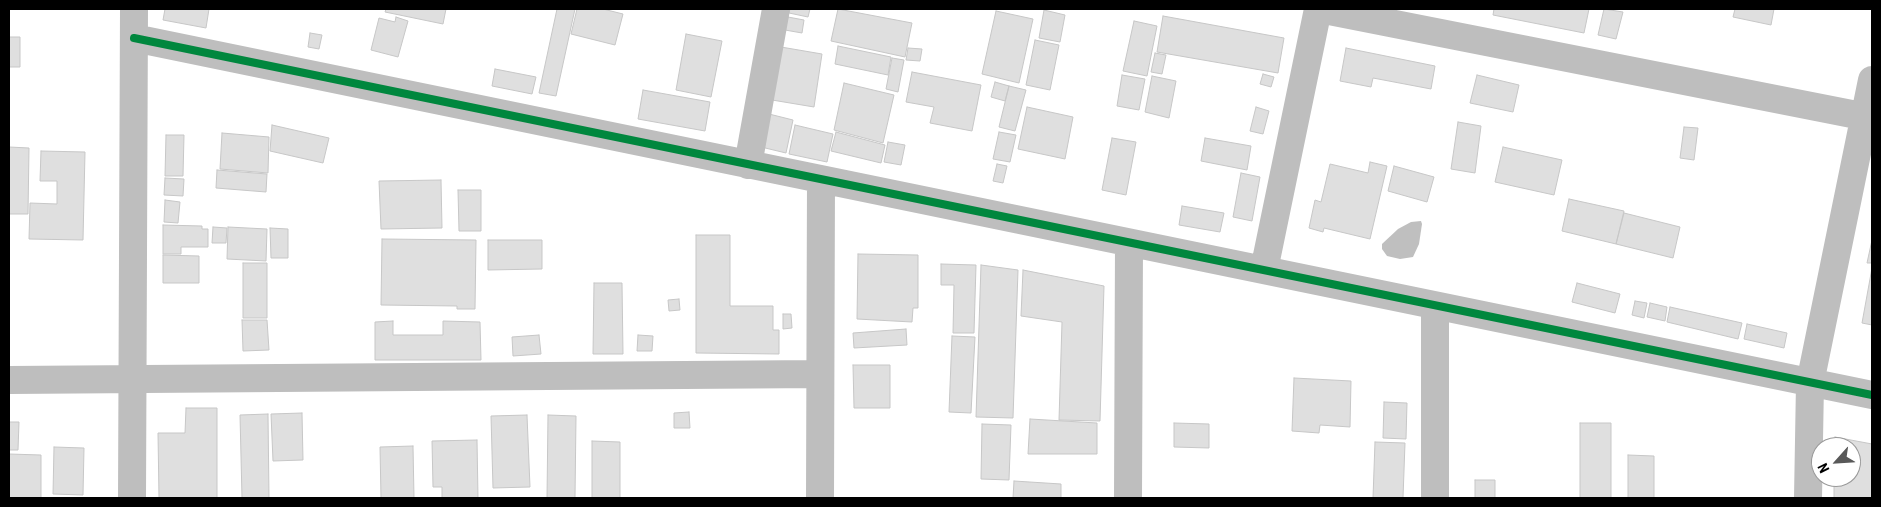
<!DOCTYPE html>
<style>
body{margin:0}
#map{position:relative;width:1881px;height:507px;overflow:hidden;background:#fff;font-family:"Roboto Condensed",sans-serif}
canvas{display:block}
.frame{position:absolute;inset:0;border:10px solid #000;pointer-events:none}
.north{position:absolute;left:1811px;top:437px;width:50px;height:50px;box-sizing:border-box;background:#fff;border:1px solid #999;border-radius:50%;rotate:244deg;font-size:14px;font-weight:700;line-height:20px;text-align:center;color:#000}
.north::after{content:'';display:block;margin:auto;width:18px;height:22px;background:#595959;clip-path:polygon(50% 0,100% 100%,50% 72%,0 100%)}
</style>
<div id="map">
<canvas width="1881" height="507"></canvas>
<div class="frame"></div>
<div class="north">N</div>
</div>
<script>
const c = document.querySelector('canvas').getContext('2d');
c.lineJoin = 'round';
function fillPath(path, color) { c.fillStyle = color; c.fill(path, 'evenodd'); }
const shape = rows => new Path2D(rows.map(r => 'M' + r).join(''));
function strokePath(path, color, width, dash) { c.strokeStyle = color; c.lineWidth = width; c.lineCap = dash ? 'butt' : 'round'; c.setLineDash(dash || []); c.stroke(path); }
const water = shape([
 [1421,221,1422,224,1419,244,1413,257,1400,259,1387,256,1382,249,1382,244,1398,229,1411,222]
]);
const building = shape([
 [165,9,209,9,206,28,163,20,165,9],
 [386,9,446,9,443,24,385,12,386,9],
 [557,9,575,9,556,96,539,93,557,9],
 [577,9,603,9,623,14,615,45,571,34,577,9],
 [790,9,810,9,808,17,789,13,790,9],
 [838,9,912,23,905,57,831,41,838,9],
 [1494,9,1589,9,1584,33,1493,15,1494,9],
 [1604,9,1623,12,1616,39,1598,35,1604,9],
 [1735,9,1774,9,1771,25,1733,17,1735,9],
 [1044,10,1065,15,1060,42,1039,38,1044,10],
 [996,11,1033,19,1019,83,982,74,996,11],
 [1163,16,1284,38,1278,73,1157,52,1163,16],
 [396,17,408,21,398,57,371,50,379,18,395,22,396,17],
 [788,17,804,20,802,33,785,30,788,17],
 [1134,21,1157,26,1147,76,1123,71,1134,21],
 [310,33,322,35,319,49,308,47,310,33],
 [686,34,722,41,711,97,676,90,686,34],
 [9,37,20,37,20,67,9,67,9,37],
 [1035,40,1059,45,1050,90,1026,85,1035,40],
 [838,46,891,57,888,75,835,64,838,46],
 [781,47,822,54,814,107,772,100,781,47],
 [908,48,922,49,920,61,906,60,908,48],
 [1346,48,1435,66,1431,89,1373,78,1371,87,1340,81,1346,48],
 [1155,53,1166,55,1162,74,1151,72,1155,53],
 [892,58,904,60,898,92,886,89,892,58],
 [495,69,536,77,532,94,492,86,495,69],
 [912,72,981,85,972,131,930,123,934,107,906,102,912,72],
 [1263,74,1274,77,1271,87,1260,84,1263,74],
 [1122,75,1145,79,1139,110,1117,106,1122,75],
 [1477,75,1519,85,1513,112,1470,103,1477,75],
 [1152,76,1176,81,1169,118,1145,112,1152,76],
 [995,82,1009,86,1005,101,991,97,995,82],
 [844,83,894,95,883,143,834,130,844,83],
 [1009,86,1026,90,1015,131,999,127,1009,86],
 [643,90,710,102,705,131,638,119,643,90],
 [1027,107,1073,117,1065,159,1018,149,1027,107],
 [1256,107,1269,111,1263,134,1250,131,1256,107],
 [769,114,793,120,786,153,761,147,769,114],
 [1458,122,1481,126,1475,173,1451,169,1458,122],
 [272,125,329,138,323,163,270,151,272,125],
 [795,125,833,134,827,162,789,154,795,125],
 [1684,127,1698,128,1694,160,1680,158,1684,127],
 [836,132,885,145,881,163,831,151,836,132],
 [999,132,1016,135,1010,162,993,159,999,132],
 [222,133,269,137,268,173,220,169,222,133],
 [166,135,184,135,183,176,165,176,166,135],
 [1112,138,1136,142,1126,195,1102,190,1112,138],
 [1205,138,1251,146,1247,170,1201,161,1205,138],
 [888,142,905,145,901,165,884,162,888,142],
 [9,147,29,148,28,214,9,214,9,147],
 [1503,147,1562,160,1554,195,1495,182,1503,147],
 [41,151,85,152,83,240,29,239,30,203,57,204,57,181,40,181,41,151],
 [1370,162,1387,166,1370,239,1324,228,1323,232,1309,228,1315,200,1321,202,1330,164,1368,173,1370,162],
 [997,164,1007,166,1003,183,993,181,997,164],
 [1394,166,1434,177,1427,202,1388,191,1394,166],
 [217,170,267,174,266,192,216,188,217,170],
 [1241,173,1260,177,1252,221,1233,217,1241,173],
 [165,178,184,179,183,196,164,195,165,178],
 [441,180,442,228,381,229,379,181,441,180],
 [458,190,481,190,481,231,459,231,458,190],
 [1569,199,1624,211,1616,244,1562,231,1569,199],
 [165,200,180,202,178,223,164,222,165,200],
 [1182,206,1224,213,1220,232,1179,225,1182,206],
 [1624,213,1680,227,1673,258,1616,244,1624,213],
 [163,225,202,226,202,229,208,229,208,247,181,247,181,254,163,254,163,225],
 [213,227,227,228,226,243,212,243,213,227],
 [228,227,267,229,266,261,227,259,228,227],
 [270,228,288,229,288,258,271,258,270,228],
 [696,235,730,235,730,306,773,306,773,330,779,330,779,354,696,353,696,235],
 [382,239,476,240,475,309,457,309,457,306,381,305,382,239],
 [488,240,542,240,542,269,488,270,488,240],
 [1872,240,1872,263,1867,263,1872,240],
 [858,254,918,255,918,308,913,308,912,322,857,319,858,254],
 [163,255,199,256,199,283,163,283,163,255],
 [243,263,267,263,267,318,243,318,243,263],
 [941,264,976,265,974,333,953,333,954,285,941,285,941,264],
 [981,265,1018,270,1013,418,976,417,981,265],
 [1872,268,1872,325,1862,323,1872,268],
 [1023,270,1104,286,1100,421,1059,420,1062,322,1021,316,1023,270],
 [594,283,622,283,623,354,593,354,594,283],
 [1577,283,1620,294,1615,313,1572,302,1577,283],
 [679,299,680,310,669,311,668,300,679,299],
 [1635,301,1647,303,1644,318,1632,315,1635,301],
 [1650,303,1667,307,1665,321,1647,317,1650,303],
 [1670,307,1742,323,1738,339,1667,322,1670,307],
 [783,314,791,314,792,328,783,329,783,314],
 [242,320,267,320,269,350,243,351,242,320],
 [393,321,393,335,443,335,443,321,480,322,481,360,375,360,375,322,393,321],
 [1747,324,1787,333,1784,348,1744,339,1747,324],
 [906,329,907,345,854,348,853,333,906,329],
 [539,335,541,354,513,356,512,337,539,335],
 [638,335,653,336,652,351,637,351,638,335],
 [952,336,975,337,971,413,949,412,952,336],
 [853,365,890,365,890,408,854,408,853,365],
 [1294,378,1351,381,1350,427,1320,425,1319,433,1292,431,1294,378],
 [1384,402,1407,403,1406,439,1383,438,1384,402],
 [186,408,217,408,217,498,159,498,158,433,185,433,186,408],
 [689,412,690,428,674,428,674,413,689,412],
 [302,413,303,460,273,461,271,414,302,413],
 [268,414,269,498,242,498,240,415,268,414],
 [527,415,530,487,493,488,491,416,527,415],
 [548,415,576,416,575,498,547,498,548,415],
 [1030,419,1097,423,1097,454,1028,454,1030,419],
 [9,422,19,422,18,450,9,450,9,422],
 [1174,423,1209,424,1209,448,1174,447,1174,423],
 [1580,423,1611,423,1611,498,1580,498,1580,423],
 [982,424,1011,425,1009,480,981,479,982,424],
 [1835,437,1872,444,1872,498,1834,498,1834,477,1851,477,1851,447,1835,447,1835,437],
 [477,440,478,498,442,498,442,487,433,487,432,441,477,440],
 [592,441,620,442,620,498,592,498,592,441],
 [1375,442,1405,443,1403,498,1373,498,1375,442],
 [413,446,414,498,381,498,380,447,413,446],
 [54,447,84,448,83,495,53,494,54,447],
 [9,454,41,455,41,498,9,498,9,454],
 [1628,455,1654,456,1654,498,1628,498,1628,455],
 [1475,480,1495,480,1495,498,1475,498,1475,480],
 [1014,481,1061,484,1061,498,1013,498,1014,481]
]);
const minor = shape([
 [1319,9,1872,118],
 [134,38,1872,395],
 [748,165,776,9],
 [1264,270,1318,9],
 [9,380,819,374],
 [132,498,134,9],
 [820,498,821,180],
 [1128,498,1129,243],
 [1435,498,1435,306],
 [1808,498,1810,383,1872,80]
]);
const cycleway = shape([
 [134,38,1872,395]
]);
fillPath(water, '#bfbfbf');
fillPath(building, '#dfdfdf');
strokePath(building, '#c7c7c7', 1);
strokePath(minor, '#bebebe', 28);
strokePath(cycleway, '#00873e', 8);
</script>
